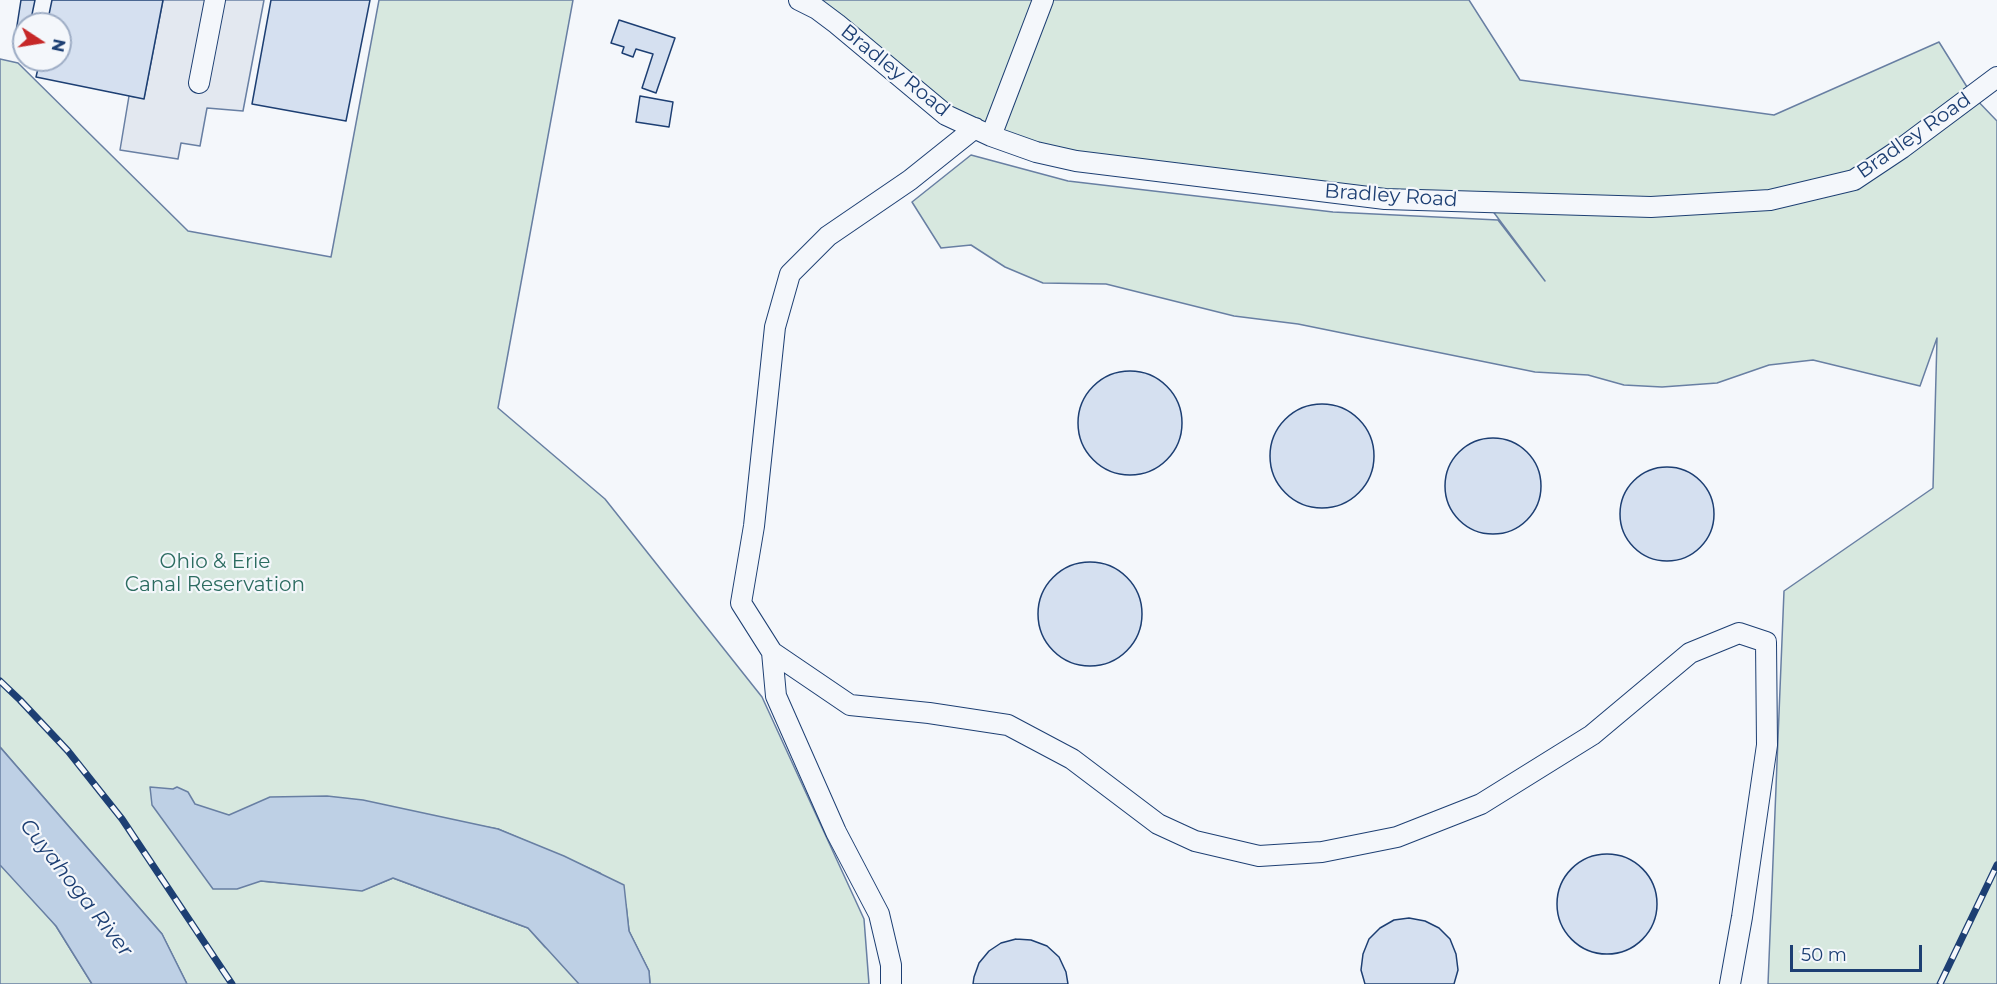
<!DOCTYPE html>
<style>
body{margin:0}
#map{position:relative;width:1997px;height:984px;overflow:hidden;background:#f4f7fb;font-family:Montserrat,sans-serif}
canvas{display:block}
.north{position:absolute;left:12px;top:12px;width:60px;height:60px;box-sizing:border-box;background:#f4f7fb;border:2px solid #9eadc5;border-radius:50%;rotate:102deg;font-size:16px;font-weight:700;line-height:24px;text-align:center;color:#1d3f73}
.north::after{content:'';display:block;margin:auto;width:21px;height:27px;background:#c62828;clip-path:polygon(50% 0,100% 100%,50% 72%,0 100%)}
.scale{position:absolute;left:1790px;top:945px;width:132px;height:27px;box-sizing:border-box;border:3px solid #1d3f73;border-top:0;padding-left:8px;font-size:18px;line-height:21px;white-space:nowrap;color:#1d3f73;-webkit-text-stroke:4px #f4f7fb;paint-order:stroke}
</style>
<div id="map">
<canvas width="1997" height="984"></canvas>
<div class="north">N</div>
<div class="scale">50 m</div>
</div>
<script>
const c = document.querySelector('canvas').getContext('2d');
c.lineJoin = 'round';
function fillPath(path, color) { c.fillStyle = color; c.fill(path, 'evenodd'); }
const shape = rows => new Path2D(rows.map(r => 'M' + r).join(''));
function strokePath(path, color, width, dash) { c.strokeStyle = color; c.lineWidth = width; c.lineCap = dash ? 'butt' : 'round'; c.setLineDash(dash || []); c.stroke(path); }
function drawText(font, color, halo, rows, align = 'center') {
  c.font = font + ' Montserrat,sans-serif'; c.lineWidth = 4.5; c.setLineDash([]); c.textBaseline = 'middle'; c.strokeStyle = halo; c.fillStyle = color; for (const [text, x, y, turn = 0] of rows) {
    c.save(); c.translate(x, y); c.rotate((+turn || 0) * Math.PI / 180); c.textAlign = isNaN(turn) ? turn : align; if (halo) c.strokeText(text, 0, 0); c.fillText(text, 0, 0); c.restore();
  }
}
const green = shape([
 [379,0,573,0,498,408,605,499,762,697,864,919,869,984,650,984,649,971,629,931,626,905,600,873,498,829,458,822,176,837,189,854,261,881,363,890,393,878,528,928,545,947,592,984,187,984,162,934,0,747,0,59,18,63,188,231,331,257,379,0],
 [799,0,1469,0,1520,80,1774,115,1939,42,1972,95,1997,121,1997,984,1768,984,1784,591,1933,488,1937,338,1920,386,1813,360,1769,365,1717,383,1662,387,1624,385,1588,375,1535,372,1298,324,1234,316,1106,284,1043,283,1005,267,971,245,941,248,912,202,971,155,1068,181,1333,212,1498,220,1545,281,1486,202,1076,161,991,136,799,0],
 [0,858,56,926,92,984,0,984,0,858]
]);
const parking = shape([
 [163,0,264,0,243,111,207,108,200,146,181,143,178,159,120,150,129,96,144,98,163,0]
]);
const water = shape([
 [0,747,162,934,187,984,92,984,56,926,0,865,0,747],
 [150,787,173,789,177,787,188,792,195,804,229,815,270,797,327,796,363,800,498,829,564,856,624,885,629,931,649,971,650,984,579,984,528,928,393,878,362,891,261,881,237,889,213,889,152,805,150,787]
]);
const building = shape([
 [21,0,35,0,30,24,24,24,24,33,16,32,21,0],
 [52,0,163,0,144,99,36,77,40,60,60,60,60,24,47,24,52,0],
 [271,0,370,0,346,121,252,104,271,0],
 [619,20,675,38,656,93,642,88,653,54,636,49,633,57,622,53,624,47,611,43,619,20],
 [640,96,673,102,669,127,636,122,640,96],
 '1078 423a52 52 0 1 1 104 0a52 52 0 1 1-104 0Z',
 '1270 456a52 52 0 1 1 104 0a52 52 0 1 1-104 0Z',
 '1445 486a48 48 0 1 1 96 0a48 48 0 1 1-96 0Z',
 '1620 514a47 47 0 1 1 94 0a47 47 0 1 1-94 0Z',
 '1038 614a52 52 0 1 1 104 0a52 52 0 1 1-104 0Z',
 '1557 904a50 50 0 1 1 100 0a50 50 0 1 1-100 0Z',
 [1409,918,1425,921,1439,928,1450,939,1456,954,1458,970,1454,984,1365,984,1361,970,1363,954,1369,939,1380,928,1394,920,1409,918],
 [1016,939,1031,940,1047,946,1059,957,1066,972,1068,984,973,984,974,977,979,963,989,951,1001,943,1016,939]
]);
const minor = shape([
 [799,0,817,9,837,24,946,115,991,136,1036,152,1076,161,1385,199,1651,207,1770,200,1854,180,1902,148,1997,77],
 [199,83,215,0],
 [975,128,910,180,828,236,790,274,775,327,754,526,741,603,772,652,850,705,929,713,1008,725,1072,759,1158,824,1195,841,1259,856,1322,852,1397,837,1481,804,1592,735,1690,653,1739,633,1766,642,1767,745,1742,917,1730,984],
 [991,136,1043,0],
 [772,652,776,696,836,832,879,914,891,965,891,984]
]);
const rail = shape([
 [0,681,20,700,68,751,122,819,232,984],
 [1940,984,1997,865]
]);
const streetNames = [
 ["Bradley Road",895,71,39],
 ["Bradley Road",1914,136,-35],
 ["Bradley Road",1391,196,4]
];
const parkNames = [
 ["Ohio & Erie",215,562],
 ["Canal Reservation",215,585]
];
const waterNames = [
 ["Cuyahoga River",76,888,52]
];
fillPath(green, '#d7e8df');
strokePath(green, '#687fa3', 1.5);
fillPath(parking, '#e3e8f0');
strokePath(parking, '#687fa3', 1.5);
fillPath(water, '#bed0e5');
strokePath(water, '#687fa3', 1.5);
fillPath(building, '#d5e0f0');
strokePath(building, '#1d3f73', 1.5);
strokePath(minor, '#1d3f73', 22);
strokePath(minor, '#f4f7fb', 20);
strokePath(rail, '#1d3f73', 7);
strokePath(rail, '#f4f7fb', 4.5, [14]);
drawText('20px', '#1d3f73', '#f4f7fb', streetNames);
drawText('20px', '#2c6c60', '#f4f7fb', parkNames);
drawText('italic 21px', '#1d3f73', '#f4f7fb', waterNames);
</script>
